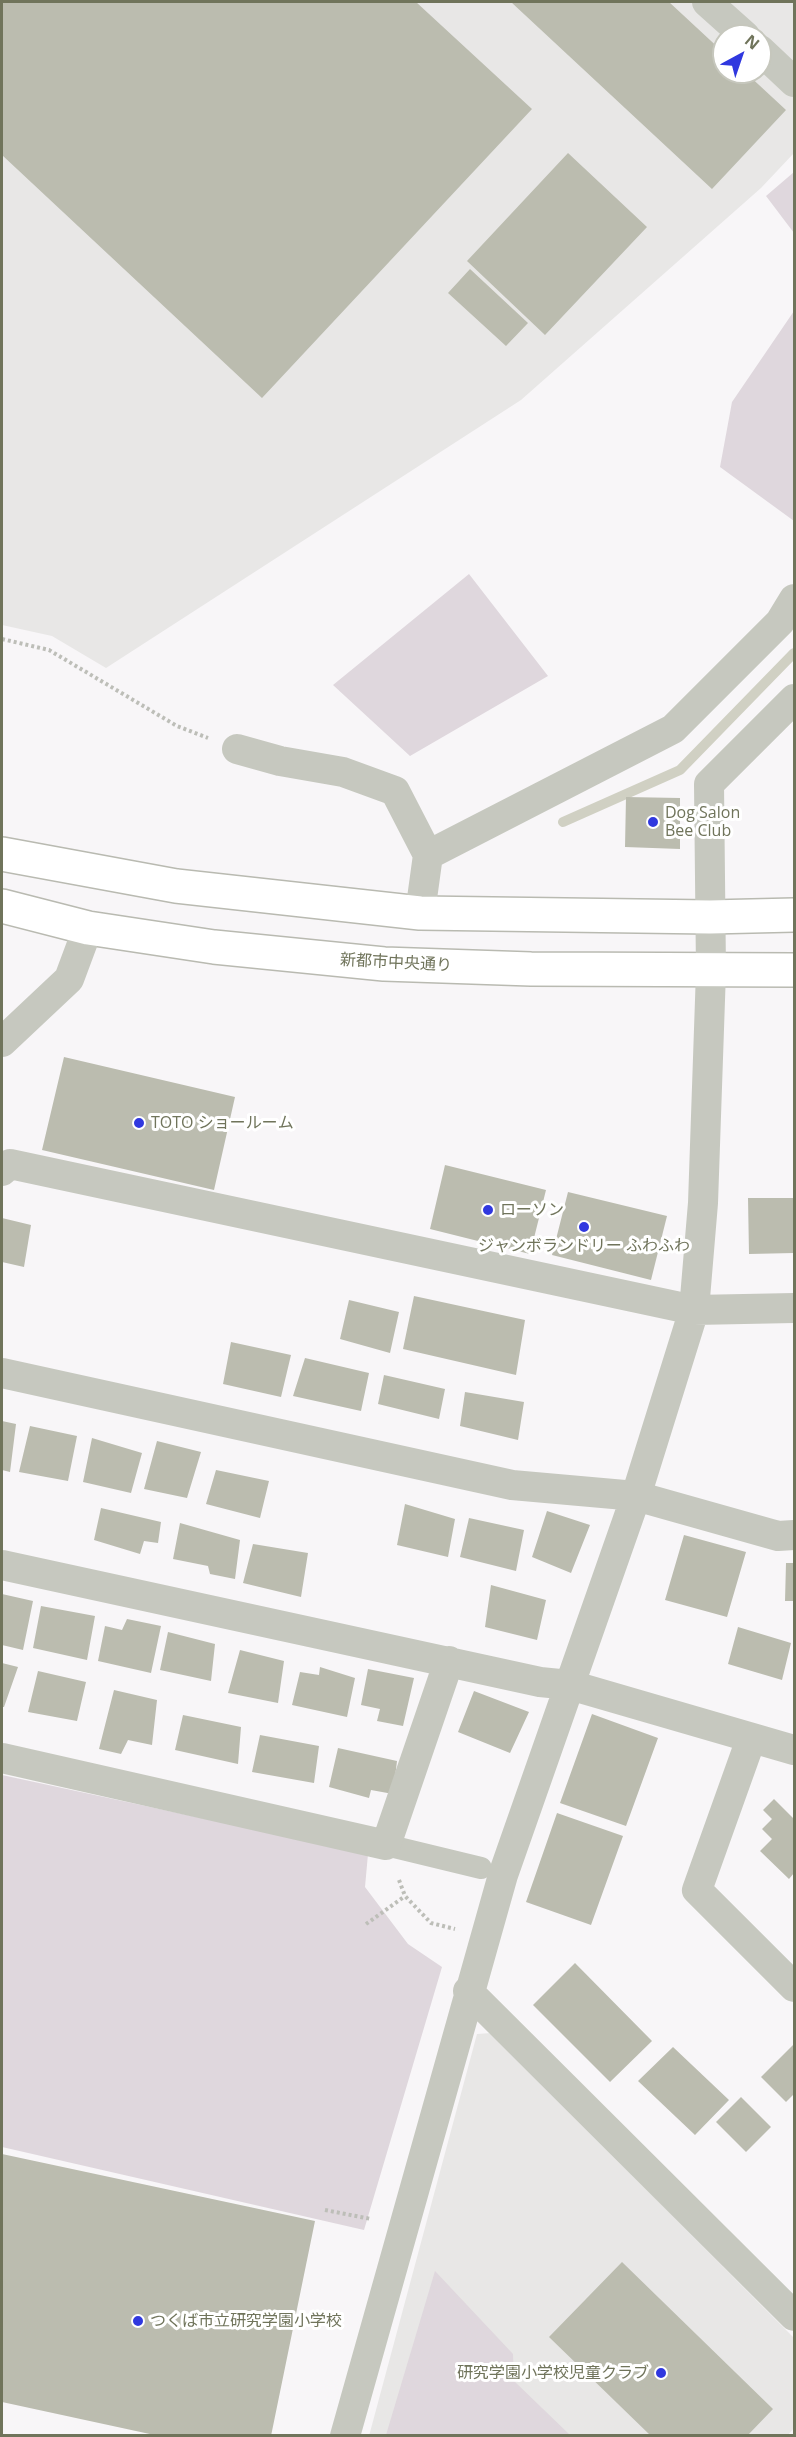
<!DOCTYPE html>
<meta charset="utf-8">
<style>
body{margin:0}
#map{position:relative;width:796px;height:2437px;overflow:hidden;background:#f8f6f8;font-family:"Open Sans",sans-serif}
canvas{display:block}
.frame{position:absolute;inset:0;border:3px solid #70745b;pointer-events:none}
.north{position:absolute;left:712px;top:24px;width:60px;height:60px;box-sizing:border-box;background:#fff;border:2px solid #c6c7bd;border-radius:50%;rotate:40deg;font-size:16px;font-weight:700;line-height:24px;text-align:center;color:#70745b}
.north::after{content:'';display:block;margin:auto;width:21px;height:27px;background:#3038df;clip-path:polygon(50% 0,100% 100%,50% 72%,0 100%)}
</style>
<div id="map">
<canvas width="796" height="2437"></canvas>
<div class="frame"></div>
<div class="north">N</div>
</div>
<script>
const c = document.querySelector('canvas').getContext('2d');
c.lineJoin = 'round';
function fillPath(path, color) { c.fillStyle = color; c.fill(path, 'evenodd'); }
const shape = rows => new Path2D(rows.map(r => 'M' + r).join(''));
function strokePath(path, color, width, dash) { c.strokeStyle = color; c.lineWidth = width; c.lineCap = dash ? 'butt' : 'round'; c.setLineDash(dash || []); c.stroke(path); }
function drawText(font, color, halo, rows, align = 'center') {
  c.font = font + ' "Open Sans","Noto Sans JP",sans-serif'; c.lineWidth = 6; c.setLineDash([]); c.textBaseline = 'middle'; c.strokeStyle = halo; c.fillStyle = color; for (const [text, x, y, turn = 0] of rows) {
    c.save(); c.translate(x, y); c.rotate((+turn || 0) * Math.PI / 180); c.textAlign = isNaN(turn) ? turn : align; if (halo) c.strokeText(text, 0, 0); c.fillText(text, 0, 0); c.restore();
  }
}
const built = shape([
 [2,2,794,2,794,153,761,188,521,400,106,668,52,636,2,625],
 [724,36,760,36,760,72,724,72],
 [491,2033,794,2338,794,2428,788,2435,369,2436,477,2034]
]);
const green = shape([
 [794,172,794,233,766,196],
 [794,311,794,521,720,467,732,402],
 [469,574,548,676,410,756,333,685],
 [2,1775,368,1854,365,1887,408,1944,442,1967,364,2230,2,2147],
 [435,2271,513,2354,514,2381,570,2435,386,2435]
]);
const stream = shape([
 [563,822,680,770,794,653]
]);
const building = shape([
 [2,2,416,2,532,109,262,398,2,155],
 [511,2,669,2,724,53,724,72,745,72,786,110,712,189],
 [568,153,647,227,545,335,467,261],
 [470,269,528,323,506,346,448,293],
 [626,797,680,798,680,849,625,847],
 [64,1057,235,1097,214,1190,42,1150],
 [445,1165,546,1190,530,1254,430,1229],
 [568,1192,667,1216,651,1280,552,1255],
 [748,1198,794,1198,794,1253,749,1254],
 [2,1218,31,1225,24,1267,2,1262],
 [414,1296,525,1320,516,1375,403,1349],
 [349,1300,399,1312,390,1353,340,1339],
 [231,1342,291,1355,281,1397,223,1384],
 [305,1358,369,1373,361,1411,293,1396],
 [384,1375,445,1389,439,1419,378,1404],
 [465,1392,524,1402,518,1440,460,1426],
 [2,1421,16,1424,10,1472,2,1470],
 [30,1426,77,1436,68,1481,19,1472],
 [92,1438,142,1453,131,1493,83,1482],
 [157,1441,201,1452,187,1498,144,1489],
 [216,1470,269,1481,260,1518,206,1504],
 [405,1504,455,1519,448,1557,397,1545],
 [101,1508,161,1522,158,1543,144,1541,140,1554,94,1540],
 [547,1511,590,1525,571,1573,532,1557],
 [469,1518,524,1530,516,1571,460,1557],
 [180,1523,240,1540,235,1579,210,1574,208,1566,173,1559],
 [684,1535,746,1552,727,1617,665,1600],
 [253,1544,308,1553,301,1597,243,1583],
 [786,1563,794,1563,794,1601,785,1601],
 [491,1585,546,1600,537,1640,485,1627],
 [2,1594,33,1601,23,1650,2,1645],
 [41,1606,95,1616,87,1660,33,1648],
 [127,1619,161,1626,151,1673,98,1661,105,1626,122,1630],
 [738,1627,791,1643,782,1680,728,1664],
 [168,1632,215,1644,211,1681,160,1670],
 [240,1650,284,1661,278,1703,228,1693],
 [2,1663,18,1667,4,1707,2,1707],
 [320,1667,355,1678,347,1717,292,1705,300,1672,319,1675],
 [368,1669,414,1678,403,1726,377,1721,380,1709,361,1705],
 [38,1671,86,1682,77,1721,28,1712],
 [114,1690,157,1700,152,1745,128,1740,121,1754,99,1749],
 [474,1691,529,1712,510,1753,458,1732],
 [592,1714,658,1738,626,1826,560,1803],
 [183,1715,241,1727,238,1764,175,1750],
 [260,1735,319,1746,314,1783,252,1772],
 [338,1748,397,1761,393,1794,371,1790,369,1798,329,1787],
 [774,1799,794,1819,794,1873,789,1879,760,1851,772,1839,762,1829,772,1819,763,1810],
 [557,1813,623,1836,591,1925,526,1902],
 [575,1963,652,2041,610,2082,533,2005],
 [794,2044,794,2094,786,2102,761,2077],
 [673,2047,729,2100,695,2135,638,2081],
 [741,2097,771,2127,746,2152,716,2122],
 [2,2154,315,2221,271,2436,159,2436,2,2402],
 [622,2262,773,2409,747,2436,651,2436,549,2337]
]);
const path = shape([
 [2,639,49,650,177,726,208,738],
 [399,1880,405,1896,431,1923,455,1929],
 [366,1924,405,1896],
 [325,2210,371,2219]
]);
const pedestrian = shape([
 [386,1845,481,1868]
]);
const minor = shape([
 [707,2,745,36],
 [760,50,794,82],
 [237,749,280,761,343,772,395,791,428,855,420,913],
 [428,855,673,729,780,622,794,599],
 [2,1042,69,979,88,928],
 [2,1171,10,1164,694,1310,794,1308],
 [2,1373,512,1485,636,1496,778,1536,794,1535],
 [2,1565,540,1682,570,1685,794,1750],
 [751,1739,697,1890,794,1987],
 [2,1758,386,1845,449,1661],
 [468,1991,794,2316],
 [345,2436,503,1875,636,1496,694,1310,703,1203,711,971,709,784,794,699]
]);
const primary = shape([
 [2,854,176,886,420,913,710,917,794,915],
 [2,906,88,928,214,947,384,964,531,969,794,970]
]);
const markers = [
 [653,822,6,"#3038df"],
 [139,1123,6,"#3038df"],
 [488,1210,6,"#3038df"],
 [584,1227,6,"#3038df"],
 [138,2321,6,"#3038df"],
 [661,2373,6,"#3038df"]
];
const poiNames = [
 ["Dog Salon",665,813],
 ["Bee Club",665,831],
 ["TOTO ショールーム",151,1123],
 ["ローソン",500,1210],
 ["ジャンボランドリー ふわふわ",584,1246,"center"],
 ["つくば市立研究学園小学校",150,2321],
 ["研究学園小学校児童クラブ",649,2373,"right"]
];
const streetNames = [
 ["新都市中央通り",396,963,3]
];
fillPath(built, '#e8e7e6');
fillPath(green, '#dfd7dd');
strokePath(stream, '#d0d0c3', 10);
fillPath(building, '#bbbcaf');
strokePath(primary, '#b9bab1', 36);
strokePath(path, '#bdbeb8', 4, [3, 3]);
strokePath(pedestrian, '#c6c8bf', 22);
strokePath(minor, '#c6c8bf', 30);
strokePath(primary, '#fff', 33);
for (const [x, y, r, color] of markers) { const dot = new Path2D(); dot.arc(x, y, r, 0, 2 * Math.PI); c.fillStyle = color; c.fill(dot); strokePath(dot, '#fff', 2); }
drawText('16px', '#70745b', '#fff', poiNames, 'left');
drawText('16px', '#70745b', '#fff', streetNames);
</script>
